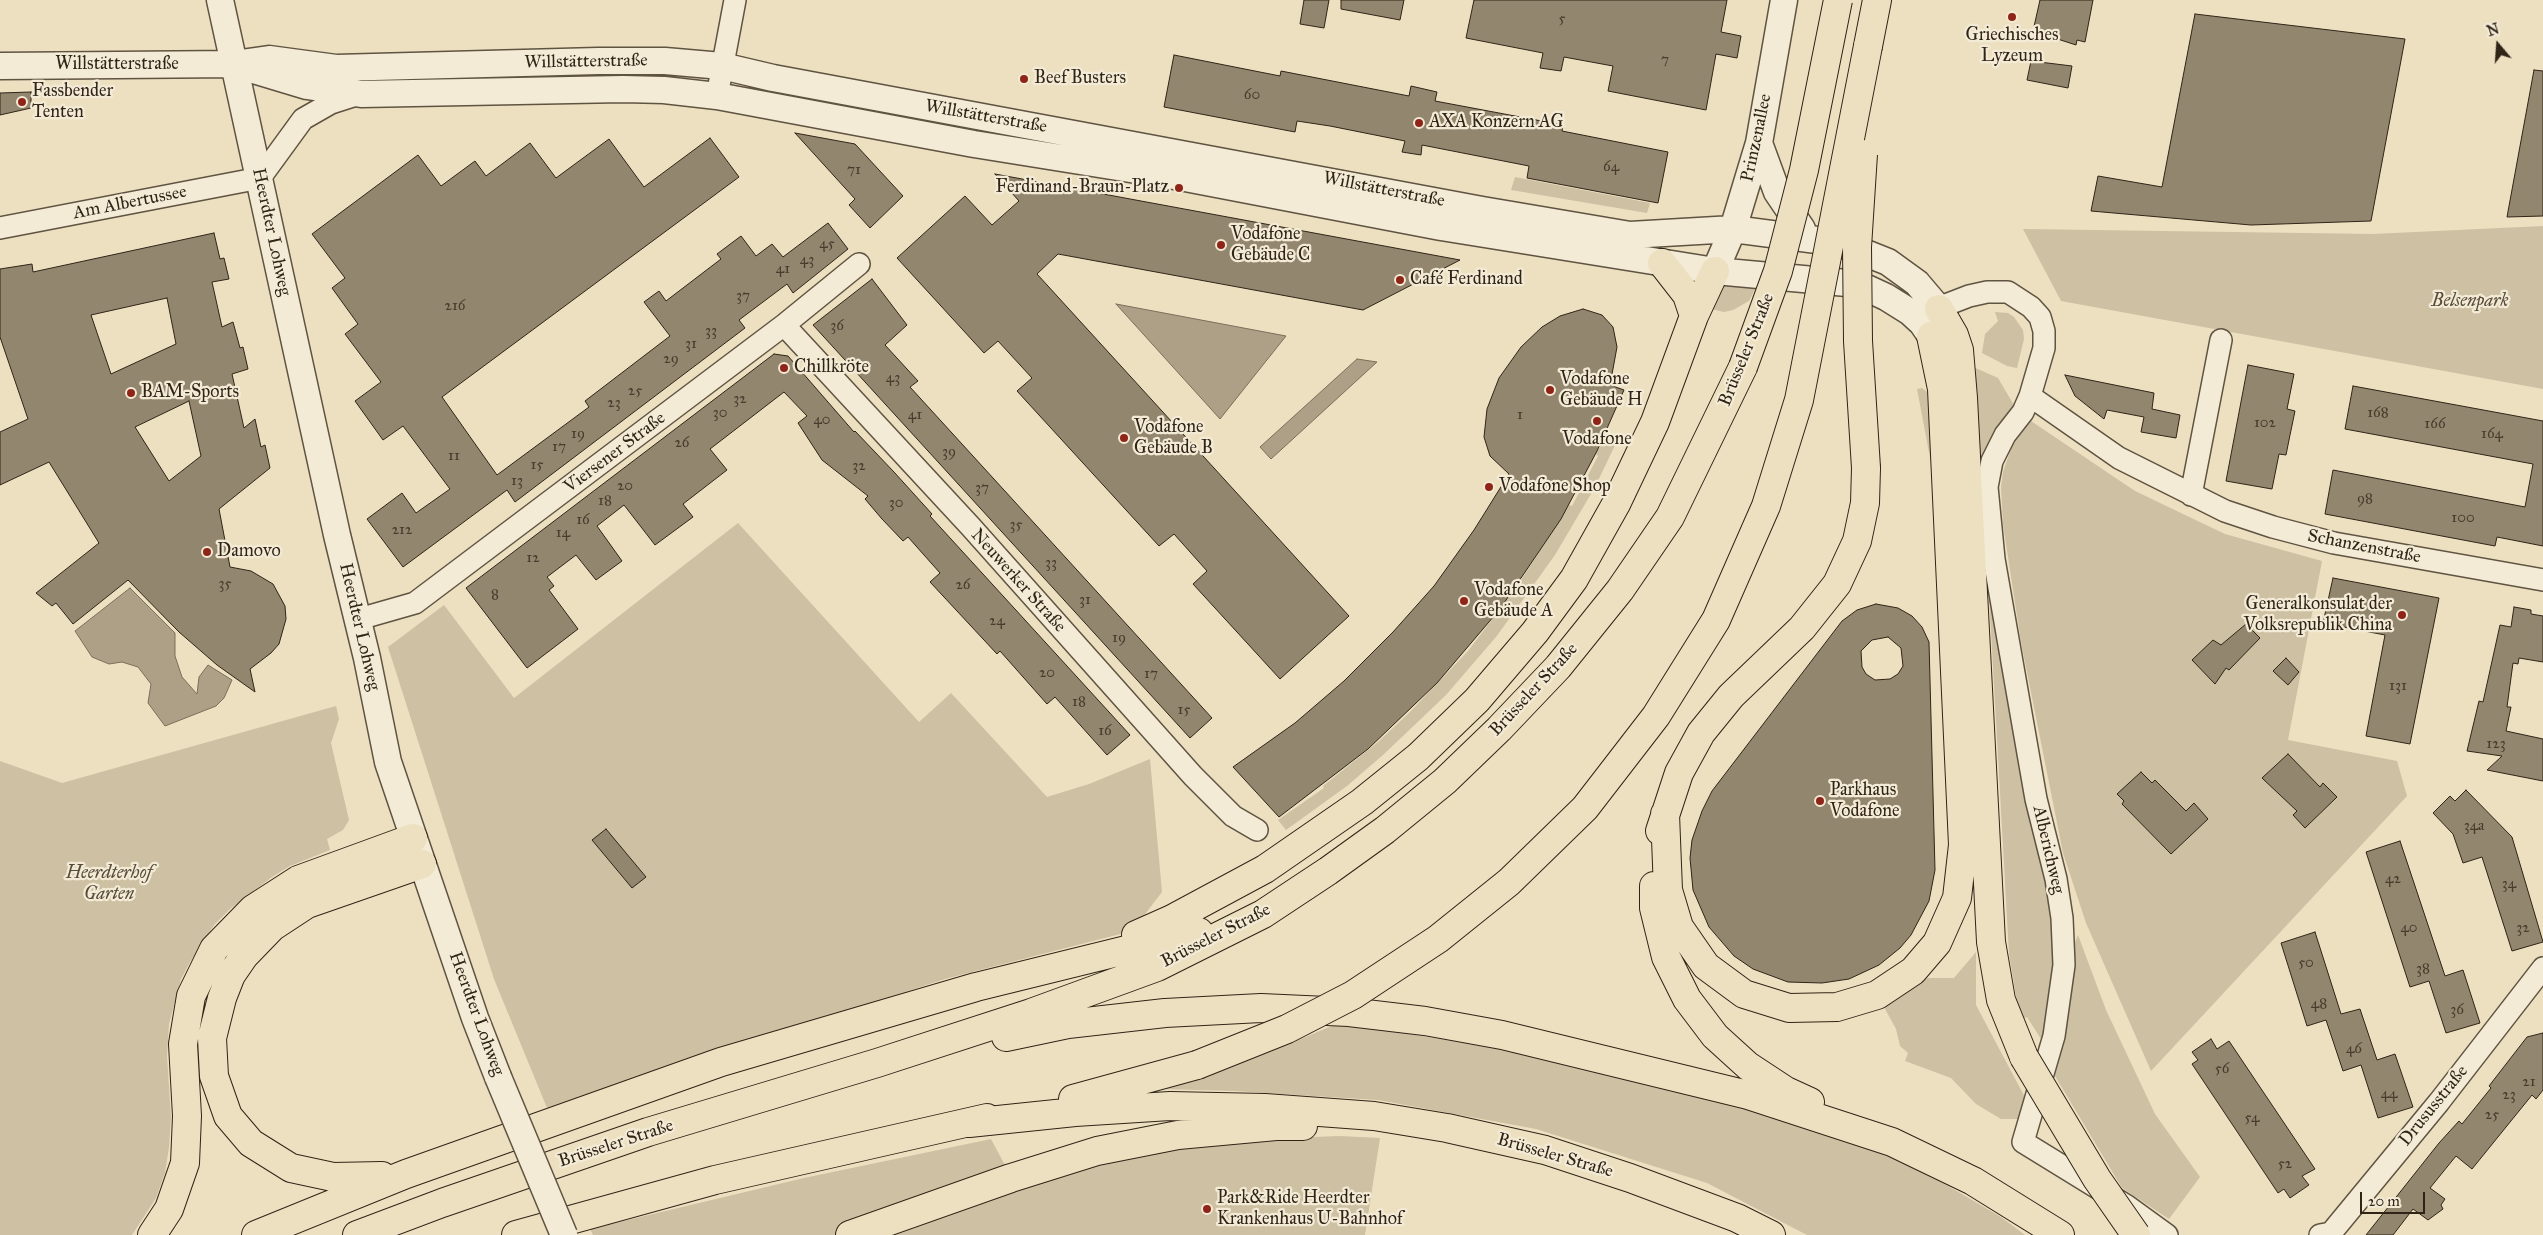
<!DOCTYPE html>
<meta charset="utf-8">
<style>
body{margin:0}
#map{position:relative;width:2543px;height:1235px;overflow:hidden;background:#ede0c0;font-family:"IM FELL Great Primer",serif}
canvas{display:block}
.north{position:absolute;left:2473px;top:20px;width:50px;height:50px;-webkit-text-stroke:4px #f3ebd6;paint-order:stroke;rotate:342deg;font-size:14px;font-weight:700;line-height:20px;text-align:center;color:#302417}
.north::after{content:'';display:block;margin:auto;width:18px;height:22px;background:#302417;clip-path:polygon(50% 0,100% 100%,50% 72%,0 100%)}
.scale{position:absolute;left:2360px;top:1192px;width:65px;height:22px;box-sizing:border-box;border:2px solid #302417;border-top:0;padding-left:6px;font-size:15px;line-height:18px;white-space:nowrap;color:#302417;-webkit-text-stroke:4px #f3ebd6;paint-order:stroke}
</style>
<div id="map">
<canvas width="2543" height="1235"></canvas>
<div class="north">N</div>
<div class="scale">20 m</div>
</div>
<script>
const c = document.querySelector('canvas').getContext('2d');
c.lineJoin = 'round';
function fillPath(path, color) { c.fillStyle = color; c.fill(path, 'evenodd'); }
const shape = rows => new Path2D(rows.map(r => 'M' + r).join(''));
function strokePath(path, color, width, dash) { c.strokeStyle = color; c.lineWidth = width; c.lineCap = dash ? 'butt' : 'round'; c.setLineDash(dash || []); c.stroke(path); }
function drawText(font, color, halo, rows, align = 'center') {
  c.font = font + ' "IM FELL Great Primer",serif'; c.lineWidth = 4.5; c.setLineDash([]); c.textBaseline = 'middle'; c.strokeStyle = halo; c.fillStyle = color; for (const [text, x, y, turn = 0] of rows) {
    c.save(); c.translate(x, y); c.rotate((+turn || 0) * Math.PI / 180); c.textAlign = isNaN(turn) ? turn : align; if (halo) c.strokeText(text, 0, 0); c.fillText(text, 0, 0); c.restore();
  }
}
const green = shape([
 [782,88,1005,131,1004,137,781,97],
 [1515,177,1650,203,1647,213,1511,190],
 [2543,226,2543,389,2061,301,2023,229,2373,234],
 [1718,283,1758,283,1749,301,1733,310,1724,312,1707,308],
 [1995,312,2008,313,2014,317,2023,330,2024,339,2017,368,2007,366,1982,353,1985,334,1998,321],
 [1971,366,1998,378,2018,412,1977,481],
 [1922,388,1930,394,1935,463,1931,463,1917,389],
 [2031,421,2135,491,2225,534,2322,561,2288,740,2397,761,2407,796,2151,1071,2086,923,2063,853,2021,642,2003,524,2001,487,2003,472,2012,446],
 [1608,435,1618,439,1595,487,1555,555,1496,637,1446,695,1383,755,1347,786,1286,830,1278,820,1324,788,1323,786,1378,742,1409,713,1468,651,1516,588,1569,505,1572,506,1598,456,1596,454,1604,438,1606,439],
 [738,523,919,722,951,693,1047,797,1089,784,1150,759,1162,892,1132,931,945,979,547,1108,494,979,388,647,444,605,514,698],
 [1988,578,2051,879,2058,954,2045,1060,2038,1046,2041,1039,2027,1017,2020,1020,2009,954],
 [336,706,339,719,331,743,349,820,343,830,327,839,330,850,290,866,272,877,230,909,214,925,190,962,181,979,169,1024,167,1056,171,1117,169,1147,165,1173,156,1198,145,1215,132,1235,0,1235,0,761,62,783],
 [2078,935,2106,1010,2155,1114,2200,1177,2169,1219,2122,1188,2052,1071,2070,954],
 [1976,952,1976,1005,2029,1105,2019,1119,2001,1119,1976,1104,1951,1078,1905,1061,1908,1053,1900,1046,1896,1029,1884,1007,1926,978,1954,978],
 [1341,1022,1574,1062,1762,1111,1909,1163,2001,1217,2025,1235,1807,1235,1707,1183,1536,1129,1378,1100,1234,1091,1159,1089,1282,1047],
 [1340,1136,1380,1138,1365,1235,593,1235,590,1229,804,1178,991,1139,1017,1188,1135,1152,1234,1140]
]);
const water = shape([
 [1116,304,1286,336,1220,419,1116,304],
 [1357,359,1377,362,1271,459,1260,447,1357,359],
 [130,588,175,633,175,656,182,677,197,694,199,677,208,665,232,680,224,698,216,706,165,726,148,703,151,684,138,667,122,662,109,664,92,657,75,631,130,588]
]);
const building = shape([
 [1304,0,1329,0,1324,28,1300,24,1304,0],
 [1341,0,1404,0,1400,20,1341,9,1341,0],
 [1474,0,1727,0,1721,32,1741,36,1737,58,1716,54,1706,110,1608,91,1613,66,1564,57,1561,71,1540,68,1543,53,1466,38,1474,0],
 [2040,0,2093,0,2085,42,2077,40,2076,45,2033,31,2040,0],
 [2195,14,2405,39,2371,221,2251,225,2091,211,2098,176,2162,187,2195,14],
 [1174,55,1280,76,1281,71,1409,96,1411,86,1437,92,1435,101,1563,125,1562,131,1668,152,1658,203,1527,178,1529,166,1422,145,1421,155,1402,152,1405,141,1330,126,1297,121,1295,132,1164,107,1174,55],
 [2031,61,2072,66,2068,88,2027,80,2031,61],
 [2534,70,2543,71,2543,216,2507,217,2534,70],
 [31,92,31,108,0,115,0,93,31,92],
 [795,133,855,144,903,196,870,228,849,205,855,199,795,133],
 [710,138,739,177,442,397,497,475,589,407,585,401,670,336,644,302,659,291,666,301,721,259,717,254,741,236,756,256,772,244,783,257,828,223,848,249,793,293,787,284,739,320,745,328,515,502,507,490,403,567,367,519,402,493,416,513,450,489,403,426,383,440,355,401,381,382,345,334,358,324,332,288,345,278,312,234,418,155,441,186,475,161,486,176,530,143,556,178,609,139,644,187,710,138],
 [995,174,1460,260,1363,310,1058,254,1037,274,1349,616,1280,679,1193,584,1207,571,1174,534,1159,546,1017,391,1032,378,998,341,984,353,897,258,965,196,992,225,1019,201,995,174],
 [214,233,220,259,224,258,229,279,212,282,222,327,233,322,240,348,243,347,248,369,232,374,244,428,255,419,261,447,265,445,270,468,219,509,230,567,251,571,273,584,285,606,286,619,279,644,271,653,250,669,255,692,217,665,179,632,128,580,73,624,56,603,52,606,36,593,99,543,49,462,0,485,0,432,28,419,0,337,0,269,32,264,33,272,214,233],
 [167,298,176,344,111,374,91,315,167,298],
 [189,401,201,456,169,481,135,427,189,401],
 [872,279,907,325,885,345,918,381,910,387,1212,718,1190,738,813,325,872,279],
 [1583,309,1602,315,1613,327,1617,347,1610,385,1624,390,1597,451,1561,519,1500,609,1437,683,1368,749,1279,817,1233,767,1295,723,1344,681,1393,632,1434,586,1474,530,1509,474,1490,456,1484,437,1487,409,1499,378,1521,347,1542,327,1560,316,1583,309],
 [774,354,788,356,854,432,855,431,894,472,932,514,930,516,1130,735,1107,755,1055,697,1047,704,1000,651,997,654,930,582,940,573,908,537,903,541,882,519,865,499,868,496,822,460,798,423,807,416,784,392,710,449,727,470,683,504,693,517,655,545,624,505,597,526,622,561,596,580,576,555,547,577,554,586,549,590,578,629,527,668,466,588,774,354],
 [2248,365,2294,374,2287,409,2295,411,2290,435,2286,455,2279,454,2272,489,2226,481,2248,365],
 [2065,375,2154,393,2152,409,2180,415,2176,438,2141,432,2144,417,2107,410,2104,419,2075,396,2065,375],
 [2353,386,2543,421,2543,546,2497,537,2495,546,2325,514,2333,470,2525,507,2533,464,2345,429,2353,386],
 [2333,578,2439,598,2410,744,2366,736,2385,635,2323,623,2333,578],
 [1876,604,1898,608,1912,616,1922,627,1929,642,1935,870,1929,901,1911,935,1900,948,1879,965,1849,979,1822,983,1788,982,1753,969,1734,956,1709,927,1693,890,1690,858,1692,840,1702,811,1712,791,1842,621,1857,610,1876,604],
 [1888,637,1901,648,1903,666,1898,674,1890,679,1875,680,1866,674,1862,667,1861,651,1872,640,1888,637],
 [2514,607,2531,610,2531,614,2543,616,2543,662,2519,658,2518,664,2513,663,2507,707,2511,707,2506,731,2543,739,2543,781,2487,770,2502,756,2467,751,2479,701,2483,702,2500,625,2511,627,2514,607],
 [2246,624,2260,638,2229,670,2226,668,2215,684,2192,660,2213,640,2221,645,2246,624],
 [2286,658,2299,672,2288,685,2273,671,2286,658],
 [2288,754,2320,787,2323,783,2337,797,2305,828,2293,815,2297,811,2262,778,2288,754],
 [2141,772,2152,783,2155,780,2186,811,2194,803,2208,819,2171,854,2122,804,2124,801,2117,794,2141,772],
 [2466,790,2512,837,2543,942,2512,951,2482,857,2463,863,2453,834,2433,813,2450,796,2455,801,2466,790],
 [606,829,646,877,632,888,592,840,606,829],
 [2400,841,2445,976,2463,970,2480,1023,2446,1033,2429,981,2410,987,2366,852,2400,841],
 [2315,932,2341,1014,2360,1009,2377,1060,2395,1054,2413,1107,2378,1118,2361,1065,2343,1071,2326,1020,2307,1026,2281,943,2315,932],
 [2543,1033,2543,1090,2536,1099,2532,1095,2472,1169,2456,1156,2430,1188,2445,1199,2441,1205,2443,1209,2428,1220,2413,1209,2393,1235,2366,1235,2439,1143,2459,1121,2462,1124,2491,1088,2489,1086,2527,1037,2543,1033],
 [2211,1039,2217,1049,2229,1041,2315,1169,2302,1176,2309,1185,2290,1198,2284,1189,2278,1193,2192,1064,2198,1060,2192,1052,2211,1039]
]);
const minor = shape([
 [717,96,735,0],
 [0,228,260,178,303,119,331,103,359,94],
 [1925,313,1969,296,1987,292,2008,292,2031,307,2040,317,2044,331,2044,348,2030,396,2023,412,2005,435,1992,461,1987,487,1994,559,2036,799,2056,879,2062,918,2064,965,2054,1036,2023,1142,2127,1206,2167,1235],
 [784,325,971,527,1193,776,1233,816,1257,830],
 [2030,396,2119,458,2225,511,2273,527,2334,543,2543,580],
 [2191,495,2221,340],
 [359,619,415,603,784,325,859,264],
 [2320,1235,2331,1233,2439,1102,2543,968]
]);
const tertiary = shape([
 [220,0,337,535,367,658,388,762,475,1018,498,1077],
 [0,66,234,64,269,59,336,68,598,61,665,61,722,66,773,78,1482,210,1630,235,1733,229,1817,240,1848,246,1888,262,1917,283,1939,309],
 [244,67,307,86,361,94,623,89,664,90,717,96,974,144,1180,177,1441,227,1715,271,1858,284,1886,297,1910,312,1922,323,1931,336],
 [1759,143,1777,192,1802,229],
 [1715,271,1733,229,1759,143,1784,0]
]);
const trunk = shape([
 [1868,46,1877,0],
 [1662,263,1687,295,1694,316],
 [1939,309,1954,335,1959,350,1963,398,1991,942,2001,1000,2024,1057],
 [1665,814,1668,890,1679,927,1706,966,1744,994,1789,1008,1837,1007,1877,995,1913,971,1937,943,1957,898,1963,845,1942,389,1931,336],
 [1660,831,1679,773,1701,733,1731,696,1802,628,1837,584,1857,541,1865,503,1866,468],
 [1654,886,1654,908,1666,957,1687,999,1715,1036,1748,1066,1786,1091,1810,1102],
 [1136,935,1172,919,1265,869,1362,802,1418,757,1477,700,1535,632,1574,579,1616,504,1655,422,1694,316,1715,271],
 [1006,1037,1068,1024,1165,1013,1261,1008,1349,1012,1425,1021,1502,1035,1748,1095,1892,1142,1973,1181,2060,1235],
 [1073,1099,1197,1065],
 [969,1123,1075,1112,1170,1106,1265,1108,1374,1116,1447,1128,1545,1150,1630,1178,1737,1218,1771,1235],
 [382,1176,333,1177,291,1168,251,1143,228,1116,214,1076,212,1038,222,998,231,975,244,956,272,927,307,904,422,864],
 [152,1235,169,1209,185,1163,187,1116,183,1044,191,996,214,949,253,909,298,880,413,838],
 [256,1235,406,1174,721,1062,976,987,1199,932],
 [357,1235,442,1203,648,1132,877,1063,1031,1013,1157,967,1263,914,1328,871,1385,830,1445,781,1499,729,1558,667,1620,590,1670,517,1743,367],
 [516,1235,715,1180,987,1118],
 [850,1235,1011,1178,1097,1151,1178,1135,1276,1126,1303,1126]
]);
const tertiaryBridge = shape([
 [498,1077,564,1235]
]);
const trunkBridge = shape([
 [1863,154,1857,247,1858,341,1866,468],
 [1743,367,1778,271,1804,170,1838,0],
 [2024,1057,2097,1179,2136,1235],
 [1197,1065,1287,1029,1353,995,1438,939,1509,882,1585,808,1656,716,1716,620,1766,506,1799,400,1868,46]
]);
const markers = [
 [2012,17,5,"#8f2418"],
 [1024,79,5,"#8f2418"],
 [22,102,5,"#8f2418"],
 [1419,123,5,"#8f2418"],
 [1179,188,5,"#8f2418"],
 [1221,245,5,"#8f2418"],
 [1400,280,5,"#8f2418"],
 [784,368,5,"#8f2418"],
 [1550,390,5,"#8f2418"],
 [131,393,5,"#8f2418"],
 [1597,421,5,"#8f2418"],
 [1124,438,5,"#8f2418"],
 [1489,487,5,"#8f2418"],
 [207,552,5,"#8f2418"],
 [1464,601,5,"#8f2418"],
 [2402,615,5,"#8f2418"],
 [1820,801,5,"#8f2418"],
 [1207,1209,5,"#8f2418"]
];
const numberNames = [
 ["5",1562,19],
 ["7",1665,60],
 ["60",1252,95],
 ["64",1611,167],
 ["71",854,170],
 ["45",827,244],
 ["43",807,260],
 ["41",783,269],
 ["37",743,296],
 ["216",455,306],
 ["36",837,326],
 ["33",711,331],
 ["31",691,344],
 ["29",671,359],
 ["43",893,378],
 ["25",635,391],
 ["32",740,399],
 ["23",614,403],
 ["30",720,413],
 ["168",2378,413],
 ["41",915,415],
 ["1",1520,415],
 ["40",822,420],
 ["102",2265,423],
 ["166",2435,424],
 ["19",578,434],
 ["164",2492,434],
 ["26",682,443],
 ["17",559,447],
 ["39",949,452],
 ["11",454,456],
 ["15",537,465],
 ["32",859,466],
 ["13",517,481],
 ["20",625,486],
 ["37",982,488],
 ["98",2365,499],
 ["18",605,501],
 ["30",896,503],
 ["100",2463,518],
 ["16",583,520],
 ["35",1016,525],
 ["212",402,530],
 ["14",563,533],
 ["12",533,558],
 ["33",1051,563],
 ["35",225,584],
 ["26",963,585],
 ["8",495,595],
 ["31",1085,600],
 ["24",997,621],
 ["19",1119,638],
 ["20",1047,673],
 ["17",1151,674],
 ["131",2398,686],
 ["18",1079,702],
 ["15",1184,710],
 ["16",1105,731],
 ["123",2496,744],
 ["34a",2474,826],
 ["42",2393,879],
 ["34",2509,884],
 ["40",2409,928],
 ["32",2523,928],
 ["50",2306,963],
 ["38",2423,969],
 ["48",2319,1004],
 ["36",2457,1010],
 ["46",2354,1049],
 ["56",2222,1069],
 ["21",2529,1082],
 ["44",2389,1094],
 ["23",2509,1095],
 ["25",2492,1115],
 ["54",2252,1118],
 ["52",2285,1164]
];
const poiNames = [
 ["Griechisches",2012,36,"center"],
 ["Lyzeum",2012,57,"center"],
 ["Beef Busters",1034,79],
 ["Fassbender",32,92],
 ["Tenten",32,113],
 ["AXA Konzern AG",1429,123],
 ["Ferdinand-Braun-Platz",1169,188,"right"],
 ["Vodafone",1231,235],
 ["Gebäude C",1231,256],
 ["Café Ferdinand",1410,280],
 ["Chillkröte",794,368],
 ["Vodafone",1560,380],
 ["Gebäude H",1560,401],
 ["BAM-Sports",141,393],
 ["Vodafone",1134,428],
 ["Gebäude B",1134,449],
 ["Vodafone",1597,440,"center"],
 ["Vodafone Shop",1499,487],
 ["Damovo",217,552],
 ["Vodafone",1474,591],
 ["Gebäude A",1474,612],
 ["Generalkonsulat der",2392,605,"right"],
 ["Volksrepublik China",2392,626,"right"],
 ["Parkhaus",1830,791],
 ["Vodafone",1830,812],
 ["Park&Ride Heerdter",1217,1199],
 ["Krankenhaus U-Bahnhof",1217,1220]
];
const streetNames = [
 ["Willstätterstraße",586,62,-1],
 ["Willstätterstraße",117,65],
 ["Willstätterstraße",986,117,10],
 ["Prinzenallee",1757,138,-78],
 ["Willstätterstraße",1384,190,11],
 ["Am Albertussee",130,203,-11],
 ["Heerdter Lohweg",271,232,78],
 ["Brüsseler Straße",1747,350,-68],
 ["Viersener Straße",615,453,-37],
 ["Schanzenstraße",2364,547,11],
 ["Neuwerker Straße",1018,581,48],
 ["Heerdter Lohweg",359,627,77],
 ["Brüsseler Straße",1534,690,-47],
 ["Alberichweg",2048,850,77],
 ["Brüsseler Straße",1216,936,-27],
 ["Heerdter Lohweg",476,1014,70],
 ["Drususstraße",2434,1106,-51],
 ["Brüsseler Straße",616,1144,-18],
 ["Brüsseler Straße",1555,1156,16]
];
const parkNames = [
 ["Belsenpark",2470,302],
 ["Heerdterhof",109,874],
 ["Garten",109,895]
];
fillPath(green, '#cdc0a3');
fillPath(water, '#ada087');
strokePath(water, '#7b6e5a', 1);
fillPath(building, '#92866f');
strokePath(building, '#302417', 1);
strokePath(minor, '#5f5341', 24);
strokePath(tertiary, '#5f5341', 29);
strokePath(trunk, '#302417', 30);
strokePath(minor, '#f3ebd6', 21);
strokePath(tertiary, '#f3ebd6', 26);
strokePath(trunk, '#ede0c0', 28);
strokePath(tertiaryBridge, '#5f5341', 29, []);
strokePath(trunkBridge, '#302417', 30, []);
strokePath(tertiaryBridge, '#f3ebd6', 26);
strokePath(trunkBridge, '#ede0c0', 28);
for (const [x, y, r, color] of markers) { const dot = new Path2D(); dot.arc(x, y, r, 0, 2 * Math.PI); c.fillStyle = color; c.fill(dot); strokePath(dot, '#f3ebd6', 2); }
drawText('15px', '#483c2d', null, numberNames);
drawText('18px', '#302417', '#f3ebd6', poiNames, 'left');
drawText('18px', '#302417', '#f3ebd6', streetNames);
drawText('italic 18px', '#574b3a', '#f3ebd6', parkNames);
</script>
